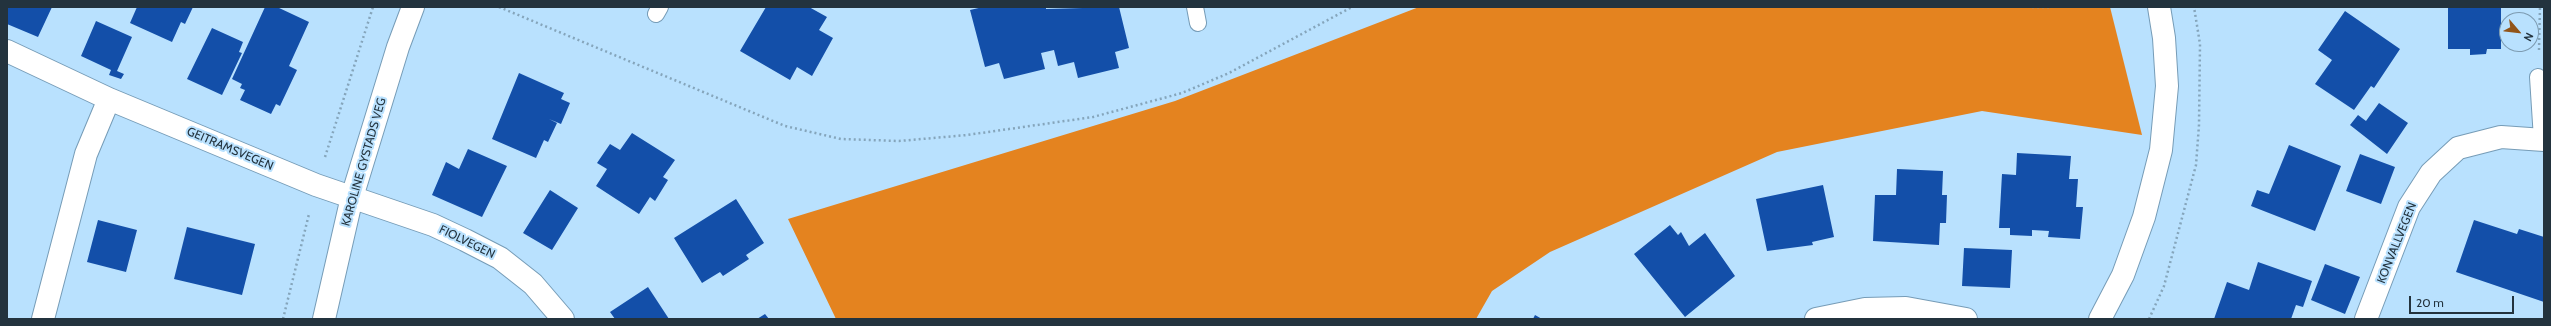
<!DOCTYPE html>
<style>
body{margin:0}
#map{position:relative;width:2551px;height:326px;overflow:hidden;background:#b9e1fe;font-family:Cabin,sans-serif}
canvas{display:block}
.frame{position:absolute;inset:0;border:8px solid #23333e;pointer-events:none}
.north{position:absolute;left:2499px;top:12px;width:40px;height:40px;box-sizing:border-box;background:#b9e1fe;border:1px solid #7d9bb1;border-radius:50%;rotate:118deg;font-size:11px;font-weight:700;line-height:16px;text-align:center;color:#23333e}
.north::after{content:'';display:block;margin:auto;width:14px;height:18px;background:#925418;clip-path:polygon(50% 0,100% 100%,50% 72%,0 100%)}
.scale{position:absolute;left:2409px;top:296px;width:105px;height:18px;box-sizing:border-box;border:2px solid #23333e;border-top:0;padding-left:5px;font-size:12px;line-height:14px;white-space:nowrap;color:#23333e;-webkit-text-stroke:3px #b9e1fe;paint-order:stroke}
</style>
<div id="map">
<canvas width="2551" height="326"></canvas>
<div class="frame"></div>
<div class="north">N</div>
<div class="scale">20 m</div>
</div>
<script>
const c = document.querySelector('canvas').getContext('2d');
c.lineJoin = 'round';
function fillPath(path, color) { c.fillStyle = color; c.fill(path, 'evenodd'); }
const shape = rows => new Path2D(rows.map(r => 'M' + r).join(''));
function strokePath(path, color, width, dash) { c.strokeStyle = color; c.lineWidth = width; c.lineCap = dash ? 'butt' : 'round'; c.setLineDash(dash || []); c.stroke(path); }
function drawText(font, color, halo, rows, align = 'center') {
  c.font = font + ' Cabin,sans-serif'; c.lineWidth = 4; c.setLineDash([]); c.textBaseline = 'middle'; c.strokeStyle = halo; c.fillStyle = color; for (const [text, x, y, turn = 0] of rows) {
    c.save(); c.translate(x, y); c.rotate((+turn || 0) * Math.PI / 180); c.textAlign = isNaN(turn) ? turn : align; if (halo) c.strokeText(text, 0, 0); c.fillText(text, 0, 0); c.restore();
  }
}
const forest = shape([
 [1419,7,2110,7,2142,135,1982,111,1777,152,1550,252,1492,291,1476,319,836,319,788,219,1175,101]
]);
const building = shape([
 [8,7,52,7,38,37,7,24],
 [137,7,193,7,185,24,181,22,172,42,130,23],
 [265,7,277,7,309,22,289,66,297,70,280,106,276,104,271,114,240,100,245,90,240,88,242,84,232,79],
 [766,7,809,7,827,17,819,30,833,38,812,76,797,67,790,80,740,51],
 [983,7,1046,7,1046,9,1119,7,1129,48,1115,52,1119,68,1078,78,1074,62,1058,66,1054,50,1041,53,1045,69,1004,79,999,63,985,67,970,10],
 [2448,7,2501,7,2501,49,2487,49,2486,54,2470,55,2470,49,2448,49],
 [2345,11,2400,49,2374,88,2371,86,2354,110,2315,84,2332,60,2318,50],
 [96,21,132,37,117,71,124,74,121,79,109,75,111,70,81,56],
 [212,28,243,42,239,52,242,53,222,95,187,79],
 [519,73,564,93,561,99,570,103,561,124,549,119,557,123,548,142,544,140,536,158,492,139],
 [2379,103,2408,123,2387,154,2350,125,2358,115,2366,121],
 [632,133,675,160,663,177,668,180,655,201,650,197,639,214,596,186,607,169,597,163,610,144,620,150],
 [2289,145,2341,166,2315,231,2251,206,2257,190,2269,194],
 [468,149,507,166,482,217,432,195,446,162,459,169],
 [2017,153,2071,156,2069,179,2078,179,2076,207,2083,207,2080,239,2048,237,2049,231,2032,230,2032,236,2010,235,2010,228,1999,228,2002,174,2016,175],
 [2360,154,2395,167,2381,204,2346,191],
 [1897,169,1943,171,1942,195,1947,195,1946,223,1940,223,1939,245,1873,241,1875,195,1896,195],
 [1823,185,1834,237,1812,242,1813,245,1767,251,1756,199],
 [550,190,578,208,552,250,523,233],
 [736,199,764,243,746,255,749,259,723,276,720,272,702,283,674,238],
 [98,220,137,230,126,272,87,262],
 [2474,220,2517,234,2519,229,2544,237,2544,302,2456,272],
 [1670,225,1678,235,1681,232,1689,246,1705,233,1735,276,1685,317,1634,254],
 [187,227,255,244,242,295,174,279],
 [1964,248,2012,250,2010,288,1962,286],
 [2258,262,2312,281,2303,307,2296,305,2291,319,2214,319,2227,282,2249,290],
 [2325,264,2360,277,2345,314,2311,300],
 [648,287,669,319,615,319,610,312],
 [765,314,769,319,757,319],
 [1535,315,1542,319,1533,319]
]);
const path = shape([
 [499,7,785,126,841,139,899,141,967,135,1093,117,1182,93,1229,73,1352,7],
 [2032,7,2049,7],
 [2539,50,2540,7],
 [325,157,373,7],
 [283,319,309,214],
 [2149,319,2164,286,2196,165,2199,125,2200,44,2194,7]
]);
const lane = shape([
 [1195,7,1198,23],
 [656,14,660,7],
 [2538,77,2542,139]
]);
const street = shape([
 [7,51,109,99,316,185,433,225,465,240,500,258,533,284,563,319],
 [43,319,86,154,109,99],
 [1816,319,1865,309,1906,308,1966,319],
 [2366,319,2409,207,2431,173,2458,148,2501,137,2544,140]
]);
const secondary = shape([
 [324,319,352,197,398,47,413,7],
 [2100,319,2123,275,2144,217,2161,150,2167,86,2164,38,2159,7]
]);
const streetNames = [
 ["GEITRAMSVEGEN",230,149,23],
 ["KAROLINE GYSTADS VEG",364,162,-74],
 ["FIOLVEGEN",467,242,26],
 ["KONVALLVEGEN",2397,243,-68]
];
fillPath(forest, '#e4831f');
fillPath(building, '#134fa9');
strokePath(lane, '#769cb7', 18);
strokePath(street, '#769cb7', 24);
strokePath(secondary, '#769cb7', 24);
strokePath(path, '#85a5bb', 2.5, [2, 3]);
strokePath(lane, '#fff', 16);
strokePath(street, '#fff', 22);
strokePath(secondary, '#fff', 22);
drawText('12px', '#23333e', '#b9e1fe', streetNames);
</script>
